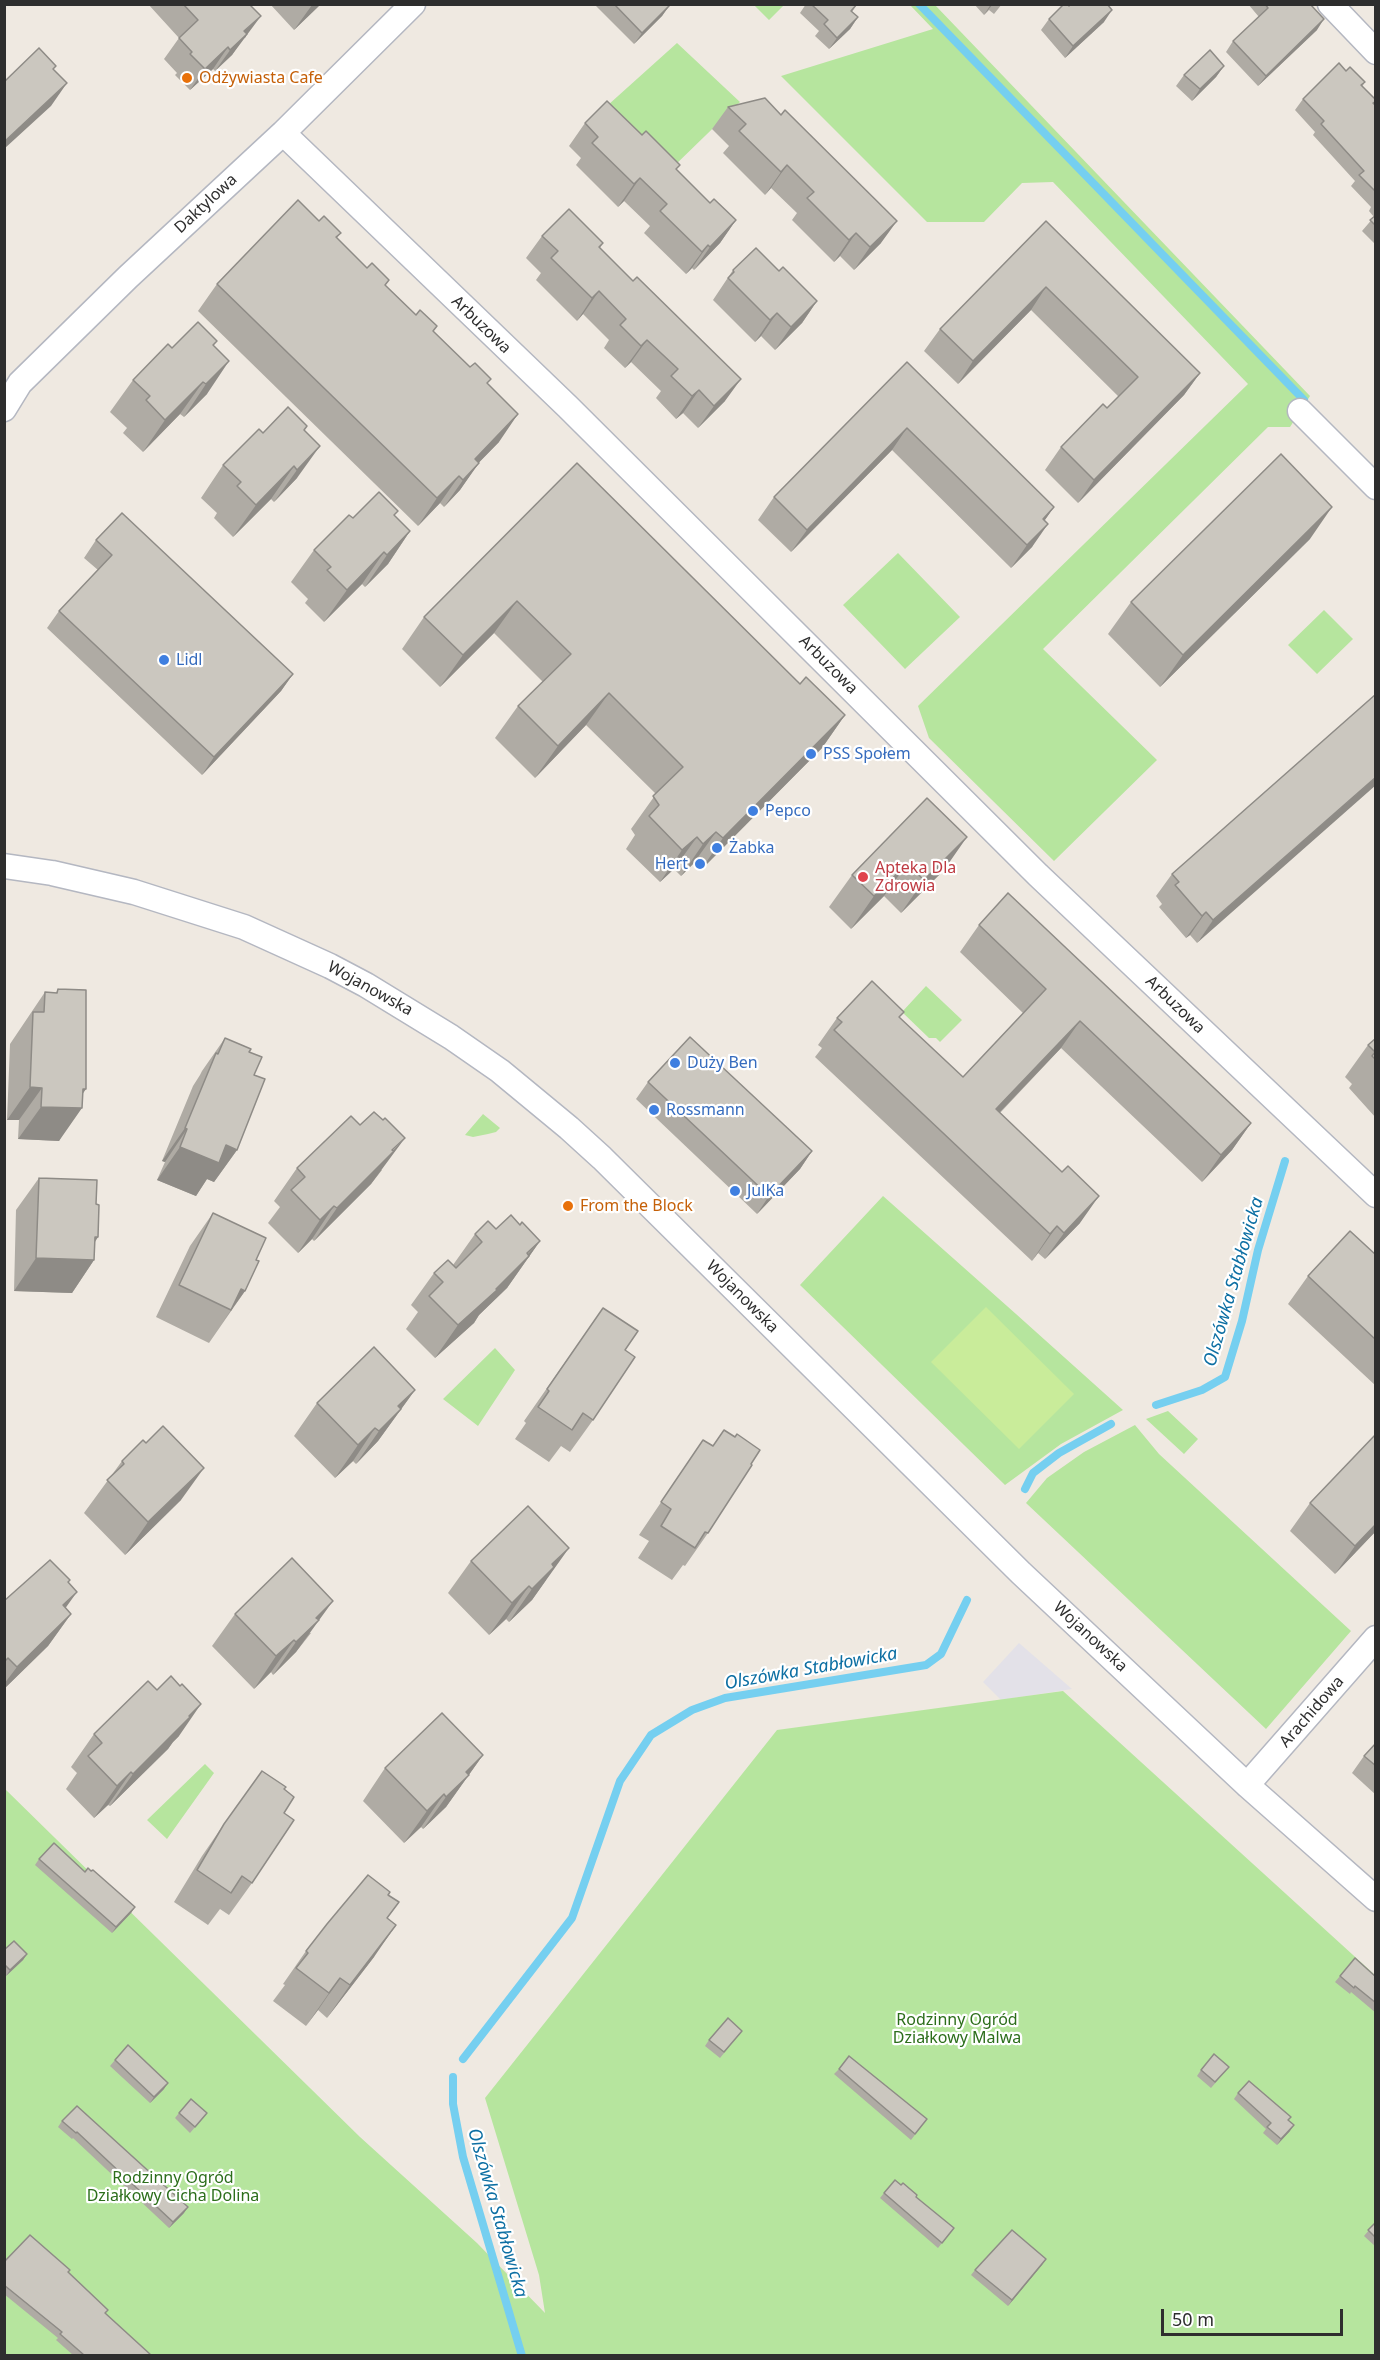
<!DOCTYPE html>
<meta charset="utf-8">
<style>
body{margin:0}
#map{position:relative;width:1380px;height:2360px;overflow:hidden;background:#efe9e1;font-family:"Noto Sans",sans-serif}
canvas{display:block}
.frame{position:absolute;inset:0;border:6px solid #2e2e2e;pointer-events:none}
.scale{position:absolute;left:1161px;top:2309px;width:182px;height:27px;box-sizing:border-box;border:3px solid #2e2e2e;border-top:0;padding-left:8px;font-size:18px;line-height:21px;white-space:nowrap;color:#2e2e2e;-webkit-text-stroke:4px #fff;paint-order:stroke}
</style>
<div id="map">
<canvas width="1380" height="2360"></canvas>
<div class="frame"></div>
<div class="scale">50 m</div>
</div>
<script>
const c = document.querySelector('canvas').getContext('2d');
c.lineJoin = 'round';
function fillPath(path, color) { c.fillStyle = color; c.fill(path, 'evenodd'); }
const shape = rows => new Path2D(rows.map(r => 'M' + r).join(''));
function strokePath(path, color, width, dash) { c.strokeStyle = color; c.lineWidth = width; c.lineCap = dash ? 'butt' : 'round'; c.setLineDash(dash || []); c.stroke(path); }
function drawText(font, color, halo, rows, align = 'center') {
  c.font = font + ' "Noto Sans",sans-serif'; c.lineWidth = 4.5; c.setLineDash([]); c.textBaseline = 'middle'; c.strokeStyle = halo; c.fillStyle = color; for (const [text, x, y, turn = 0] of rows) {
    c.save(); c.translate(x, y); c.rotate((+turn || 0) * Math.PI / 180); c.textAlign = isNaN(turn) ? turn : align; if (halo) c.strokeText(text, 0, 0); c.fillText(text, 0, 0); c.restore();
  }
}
const industrial = shape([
 [1019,1643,1072,1689,1001,1700,983,1682]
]);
const green = shape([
 [754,5,784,5,769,20],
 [910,5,935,5,1310,396,1290,427,1268,427,1043,649,1157,760,1054,861,929,738,918,706,1248,384,1053,182,1022,183,984,222,927,222,781,76,933,29],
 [677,43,740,102,671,169,608,105],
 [898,553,960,617,905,669,843,605],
 [1324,610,1353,639,1317,674,1288,645],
 [926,986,962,1020,940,1042,936,1038,929,1038,902,1012],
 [483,1114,500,1128,496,1132,488,1134,473,1137,465,1135],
 [883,1196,1016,1314,1123,1410,1061,1444,1005,1485,800,1285],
 [495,1348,515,1370,478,1426,443,1399],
 [1168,1411,1198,1439,1184,1454,1146,1419],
 [1135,1425,1159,1454,1351,1631,1266,1729,1026,1503,1047,1478,1084,1452],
 [1063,1691,1375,1975,1375,2355,5,2355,4,1788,360,2137,477,2243,545,2313,539,2275,485,2098,777,1730],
 [205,1764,214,1773,167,1839,147,1820]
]);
const pitch = shape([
 [986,1307,1074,1394,1019,1449,931,1362]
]);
const stream = shape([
 [919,4,1304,400],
 [1156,1405,1202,1390,1225,1377,1242,1321,1258,1250,1285,1161],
 [1025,1489,1033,1473,1059,1453,1111,1424],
 [463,2059,572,1918,620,1781,651,1735,692,1710,725,1698,926,1665,941,1654,967,1600],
 [453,2077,453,2104,463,2157,522,2356]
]);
const minor = shape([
 [1330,4,1376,52],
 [283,133,568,407,1038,875,1376,1195],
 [4,409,20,383,128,277,283,133,413,4],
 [1300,411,1376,487],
 [4,866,52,873,134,892,244,927,330,966,366,985,451,1037,500,1071,569,1128,602,1158,1021,1573,1247,1785,1376,1899],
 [1247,1785,1376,1638]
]);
const wall = shape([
 [148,4,249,4,246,37,242,40,232,55,215,71,213,69,190,90,175,75,177,73,164,59,179,38],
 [270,4,321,4,294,30],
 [594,4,670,4,662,16,634,44],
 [806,4,857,4,852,12,858,17,850,29,829,49,815,36,819,31,800,13],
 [974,4,1002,4,994,14,989,10,984,15],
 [1248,4,1310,4,1317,30,1258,86,1226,52,1233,41,1259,17],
 [1069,6,1104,22,1065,58,1041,30,1049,19],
 [1224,66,1216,77,1192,101,1176,86,1184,75],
 [1346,71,1365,82,1362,87,1376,102,1374,104,1376,106,1376,245,1362,231,1374,217,1369,211,1371,207,1351,186,1355,181,1313,135,1315,132,1295,110,1303,99],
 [728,107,881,243,854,270,840,256,834,262,792,220,797,213,771,188,765,195,723,153,729,146,712,129],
 [585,123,676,170,710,203,736,220,720,243,694,270,692,268,686,274,644,233,650,226,624,201,618,207,576,165,581,158,569,146],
 [319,221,341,233,337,238,367,268,389,280,385,285,487,384,499,442,479,462,460,490,444,507,440,503,418,526,198,311,217,284],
 [1046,221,1200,373,1184,395,1078,503,1045,470,1061,447,1107,408,1119,397,1031,310,958,384,924,351,940,329],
 [542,236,603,243,600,248,633,281,725,401,698,428,683,413,676,419,656,398,661,391,631,362,625,368,604,348,609,340,583,314,577,321,536,280,541,273,526,258],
 [733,270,779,271,817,301,802,323,775,350,761,336,755,342,713,300],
 [217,341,214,345,207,394,184,417,180,414,143,452,123,433,127,428,110,412,133,380,172,348],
 [907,362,1054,507,1044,521,1032,547,1011,568,892,450,791,552,758,520,774,497],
 [304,431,297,478,274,502,271,499,233,537,214,518,217,513,201,498,223,465,263,433],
 [577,463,800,684,845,715,822,748,700,871,693,864,681,876,674,869,660,882,626,849,635,835,631,829,656,794,586,725,535,778,495,738,518,706,543,682,494,633,440,687,402,649,424,617],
 [395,516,410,531,388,564,365,587,362,584,324,622,305,603,308,599,291,582,314,550,353,518],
 [1310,539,1160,687,1108,634,1131,602],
 [96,540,293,674,281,691,202,775,47,628,59,611,98,570,84,558],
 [1376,694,1197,943,1190,935,1186,938,1159,907,1162,904,1156,896,1172,874],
 [927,798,944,870,901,913,884,896,851,929,829,907,852,875],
 [979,925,1251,1123,1232,1150,1202,1182,1061,1048,1000,1113,1080,1223,1045,1259,1038,1253,1032,1261,815,1057,822,1048,818,1045,837,1018,900,1018,963,1077,1023,1013,960,952],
 [58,989,83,1093,59,1141,18,1139,19,1120,7,1120,10,1044,45,992,56,993],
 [225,1038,249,1052,254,1075,237,1150,214,1182,207,1179,196,1196,157,1180,165,1162,162,1161,193,1086,200,1075,202,1071],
 [1376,1038,1376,1118,1349,1088,1352,1084,1345,1077,1368,1045],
 [648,1082,812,1151,800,1169,757,1214,636,1099],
 [297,1168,382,1170,371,1184,314,1241,312,1239,298,1253,268,1223,280,1207,274,1201],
 [39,1178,96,1204,98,1237,95,1242,94,1260,72,1293,14,1291,16,1210],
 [213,1213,256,1260,245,1291,209,1343,156,1317,190,1246],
 [520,1225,540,1241,507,1288,479,1315,474,1323,435,1358,406,1329,418,1312,411,1305,434,1273,453,1265,475,1234],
 [1376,1255,1376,1386,1288,1304,1308,1276],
 [603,1308,625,1350,593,1420,570,1452,561,1446,549,1462,515,1439,526,1423,524,1421],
 [415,1390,378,1441,356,1464,353,1461,335,1478,294,1436,317,1403],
 [724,1430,751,1464,708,1533,685,1566,683,1565,672,1580,638,1558,649,1541,639,1535,703,1440,713,1446],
 [1376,1434,1376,1531,1335,1574,1290,1531,1310,1503],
 [122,1461,181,1500,125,1555,84,1513],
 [471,1561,546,1580,532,1600,509,1622,506,1619,489,1635,448,1593],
 [68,1583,65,1608,71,1614,48,1646,4,1689,4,1601],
 [235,1614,311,1633,296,1652,273,1675,271,1672,254,1689,212,1646],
 [94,1734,179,1736,173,1742,168,1749,110,1806,108,1805,94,1818,66,1789,77,1773,71,1767],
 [1376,1743,1376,1795,1352,1773,1364,1756],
 [483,1755,446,1807,423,1829,421,1827,404,1843,363,1801,385,1768],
 [284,1789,284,1813,252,1883,229,1915,220,1909,208,1925,174,1902,202,1856,224,1824],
 [39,1859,85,1872,135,1907,131,1913,112,1933,35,1865],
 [388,1895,399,1902,387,1918,374,1957,327,2018,318,2010,306,2026,273,2001,285,1985,283,1984,306,1951],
 [4,1950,27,1954,23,1960,6,1976,4,1975],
 [1340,1976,1376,1977,1376,2013,1351,1992,1350,1994,1335,1982],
 [742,2031,720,2058,705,2046,709,2040],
 [115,2060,164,2089,150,2103,110,2066],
 [1229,2067,1211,2088,1197,2076,1201,2070],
 [839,2069,927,2119,911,2140,834,2074],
 [1238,2093,1289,2121,1290,2131,1277,2145,1263,2133,1266,2129,1234,2099],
 [179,2113,207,2113,190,2133,175,2118],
 [62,2121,184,2213,169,2228,73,2138,72,2139,58,2127],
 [901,2185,954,2228,938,2248,880,2198,884,2193],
 [1376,2222,1376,2247,1364,2236],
 [1046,2259,1008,2306,971,2275,975,2270],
 [4,2262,68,2272,105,2314,151,2355,73,2355,56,2340,58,2338,4,2294]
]);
const shadedWall = shape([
 [321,4,294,30,312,5],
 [991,4,993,4,984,15],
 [670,5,662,16,634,44,642,33],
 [1112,10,1104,22,1065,58,1073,46],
 [261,16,232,55,215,71,244,31],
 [858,17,850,29,829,49,837,38],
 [1324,19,1317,30,1258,86,1266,76],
 [228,47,213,69,190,90,205,69],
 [1224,66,1216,77,1192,101,1200,89],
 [67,83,51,106,4,149,4,142],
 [787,165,771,188,765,195,781,172],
 [640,178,624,201,618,207,634,184],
 [736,220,720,243,694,270,710,247],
 [897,221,881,243,854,270,870,247],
 [856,233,840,256,834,262,849,240],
 [708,245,692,268,686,274,702,252],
 [1046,287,1031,310,958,384,973,361],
 [599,291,583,314,577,321,592,298],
 [817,301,802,323,775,350,791,327],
 [777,313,761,336,755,342,770,320],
 [647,340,631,362,625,368,641,346],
 [229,361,207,394,184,417,206,384],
 [1200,373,1184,395,1078,503,1094,480],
 [741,379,725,401,698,428,714,406],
 [203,382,180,414,143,452,165,420],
 [699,390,683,413,676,419,692,396],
 [518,414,499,442,463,479,475,459],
 [907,428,892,450,791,552,807,530],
 [320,446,297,478,274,502,297,470],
 [479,463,460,490,444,507,463,480],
 [294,466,271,499,233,537,256,505],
 [459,476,440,503,418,526,437,498],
 [1054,507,1038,530,1043,519],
 [1332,507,1310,539,1160,687,1183,655],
 [1048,524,1032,547,1011,568,1027,545],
 [410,531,388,564,365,587,387,555],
 [384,552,362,584,324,622,347,590],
 [517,601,494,633,440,687,463,655],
 [293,674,281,691,202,775,214,757],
 [609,693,586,725,535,778,558,746],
 [845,715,822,748,700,871,723,838],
 [1376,777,1376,785,1197,943,1213,920],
 [716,832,693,864,681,876,703,844],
 [697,837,674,869,660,882,682,850],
 [967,837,944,870,901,913,924,880],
 [907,864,884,896,851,929,874,896],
 [1206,912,1190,935,1186,938,1202,916],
 [1080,1021,1061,1048,977,1136,996,1109],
 [30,1087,42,1088,19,1120,7,1120],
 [83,1089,86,1089,73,1108,82,1108,59,1141,18,1139,41,1107],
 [1251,1123,1232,1150,1202,1182,1221,1155],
 [185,1128,187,1129,165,1162,162,1161],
 [405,1138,371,1184,314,1241,337,1208],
 [226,1145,237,1150,214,1182,207,1179,196,1196,157,1180,180,1147],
 [812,1151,800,1169,757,1214,769,1196],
 [1099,1196,1080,1223,1045,1259,1064,1233],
 [334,1206,312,1239,298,1253,320,1220],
 [1057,1226,1038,1253,1032,1261,1050,1234],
 [95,1237,98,1237,82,1260,94,1260,72,1293,14,1291,36,1258],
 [540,1241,507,1288,479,1315,474,1323,435,1358,458,1325,496,1289],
 [241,1289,245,1291,222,1323,231,1310],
 [415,1390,378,1441,356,1464,379,1431,398,1406],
 [375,1428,353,1461,335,1478,358,1445],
 [204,1468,181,1500,125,1555,148,1522],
 [1376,1524,1376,1531,1335,1574,1355,1546],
 [569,1548,532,1600,509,1622,532,1589,552,1564],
 [529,1586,506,1619,489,1635,512,1603],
 [77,1592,54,1624,63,1605],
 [333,1601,296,1652,273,1675,296,1642,316,1618],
 [71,1614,48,1646,4,1689,4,1684,17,1667],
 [294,1640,271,1672,254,1689,276,1656],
 [201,1704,179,1736,173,1742,168,1749,110,1806,133,1774],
 [483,1755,446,1807,423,1829,446,1797,466,1772],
 [131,1772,108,1805,94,1818,117,1786],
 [444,1794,421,1827,404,1843,427,1811],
 [135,1907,131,1913,112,1933,116,1927],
 [396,1925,374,1957,327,2018,350,1985],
 [27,1954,23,1960,6,1976,10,1970],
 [340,1978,318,2010,306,2026,329,1993],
 [168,2083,164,2089,150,2103,154,2097],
 [1294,2125,1290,2131,1277,2145,1281,2139],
 [188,2207,184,2213,169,2228,173,2222],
 [1046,2259,1042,2265,1008,2306,1012,2300]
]);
const building = shape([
 [183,4,249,4,261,16,244,31,247,34,230,50,228,47,205,69,190,54,192,52,179,38,198,20,183,4],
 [614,4,670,4,670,5,642,33,614,4],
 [811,4,857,4,851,11,858,17,837,38,824,24,828,20,811,4],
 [1064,4,1067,4,1069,6,1071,4,1107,4,1112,10,1073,46,1049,19,1064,4],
 [1265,4,1310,4,1324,19,1266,76,1233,41,1268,8,1265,4],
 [39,48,56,66,53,69,67,83,4,142,4,82,39,48],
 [1210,50,1224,66,1200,89,1184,75,1210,50],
 [1339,63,1346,71,1350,67,1365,82,1361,85,1376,100,1376,101,1373,103,1376,106,1376,192,1359,175,1364,171,1321,124,1324,121,1303,99,1339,63],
 [765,98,781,115,785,110,897,221,870,247,856,233,849,240,807,198,814,192,787,165,781,172,739,131,746,124,728,107,765,98],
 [607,101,642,135,646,131,680,165,676,169,710,203,714,199,736,220,710,247,708,245,702,252,660,211,667,204,640,178,634,184,592,143,598,137,585,123,607,101],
 [298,200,319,221,324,216,341,233,336,237,367,268,372,263,389,280,385,285,416,315,420,310,437,326,433,331,470,367,475,363,491,379,487,383,518,414,475,459,479,463,463,480,459,476,437,498,217,284,298,200],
 [569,209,603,243,599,247,633,281,637,277,741,379,714,406,699,390,692,396,671,376,678,369,647,340,641,346,620,325,626,319,599,291,592,298,551,258,558,251,542,236,569,209],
 [1376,215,1376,226,1370,220,1376,215],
 [1046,221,1200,373,1094,480,1061,447,1103,404,1107,408,1138,377,1046,287,973,361,940,329,1046,221],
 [756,248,779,271,783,267,817,301,791,327,777,313,770,320,728,278,734,272,733,270,756,248],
 [198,322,217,341,213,345,229,361,206,384,203,382,165,420,146,400,150,396,133,380,168,344,172,348,198,322],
 [907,362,1054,507,1043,519,1048,524,1027,545,907,428,807,530,774,497,907,362],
 [288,407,307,426,304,430,320,446,297,470,294,466,256,505,237,486,241,482,223,465,259,429,263,433,288,407],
 [1281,454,1332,507,1183,655,1131,602,1281,454],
 [577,463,800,684,806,677,845,715,723,838,716,832,703,844,697,837,682,850,649,816,659,805,653,796,683,767,609,693,558,746,518,706,571,654,517,601,463,655,424,617,577,463],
 [379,492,398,511,394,515,410,531,387,555,384,552,347,590,327,570,331,567,314,550,349,515,353,518,379,492],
 [122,513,293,674,214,757,59,611,112,555,96,540,122,513],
 [1376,694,1376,777,1213,920,1206,912,1202,916,1175,885,1179,882,1172,874,1376,694],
 [927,798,967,837,924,880,907,864,874,896,852,875,927,798],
 [1008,893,1251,1123,1221,1155,1080,1021,996,1109,1062,1172,1068,1166,1099,1196,1064,1233,1057,1226,1050,1234,834,1030,842,1022,837,1018,872,981,904,1012,899,1017,963,1077,1046,989,979,925,1008,893],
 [58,989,86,990,86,1089,83,1089,82,1108,41,1107,42,1088,30,1087,33,1012,44,1012,45,992,57,993,58,989],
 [690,1037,812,1151,769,1196,648,1082,690,1037],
 [225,1038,251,1049,249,1052,262,1057,254,1075,265,1079,237,1150,226,1145,219,1163,180,1147,187,1129,185,1128,216,1053,218,1054,225,1038],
 [1376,1038,1376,1060,1372,1056,1375,1052,1368,1045,1376,1038],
 [374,1112,383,1120,385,1118,405,1138,392,1150,394,1151,337,1208,334,1206,320,1220,291,1190,305,1177,297,1168,351,1116,360,1125,374,1112],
 [39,1178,97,1180,96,1204,99,1205,98,1237,95,1237,94,1260,36,1258,39,1178],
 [213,1213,266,1238,256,1260,259,1261,245,1291,241,1289,231,1310,179,1285,213,1213],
 [511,1215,520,1225,522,1222,540,1241,527,1253,529,1256,496,1289,497,1290,458,1325,429,1296,443,1282,434,1273,448,1260,456,1268,482,1242,475,1234,488,1221,496,1229,511,1215],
 [1350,1231,1376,1255,1376,1340,1308,1276,1350,1231],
 [603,1308,638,1331,625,1350,635,1357,593,1420,583,1413,572,1430,538,1407,549,1391,547,1389,603,1308],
 [374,1347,415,1390,398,1406,401,1409,379,1431,375,1428,358,1445,317,1403,374,1347],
 [163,1426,204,1468,148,1522,107,1480,124,1464,122,1461,143,1440,146,1443,163,1426],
 [724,1430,735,1437,737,1434,760,1450,751,1464,752,1465,708,1533,705,1532,695,1548,661,1526,671,1509,661,1502,703,1440,713,1446,724,1430],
 [1376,1434,1376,1524,1355,1546,1310,1503,1376,1434],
 [528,1506,569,1548,552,1564,554,1567,532,1589,529,1586,512,1603,471,1561,528,1506],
 [292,1558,333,1601,316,1618,319,1620,296,1642,294,1640,276,1656,235,1614,292,1558],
 [50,1560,70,1580,68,1582,77,1592,63,1605,71,1614,17,1667,8,1658,4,1662,4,1601,50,1560],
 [171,1676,180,1686,182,1684,201,1704,189,1716,190,1717,133,1774,131,1772,117,1786,88,1756,102,1743,94,1734,148,1681,157,1690,171,1676],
 [442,1713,483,1755,466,1772,469,1775,446,1797,444,1794,427,1811,385,1768,442,1713],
 [1376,1743,1376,1766,1364,1756,1376,1743],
 [262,1771,286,1787,284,1789,294,1797,284,1813,294,1820,252,1883,242,1876,231,1893,197,1870,224,1824,262,1771],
 [54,1843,85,1872,88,1868,91,1871,93,1870,135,1907,116,1927,39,1859,54,1843],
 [368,1875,390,1892,388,1895,399,1902,387,1918,396,1925,350,1985,340,1978,329,1993,296,1968,308,1953,306,1951,327,1924,368,1875],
 [14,1941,27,1954,10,1970,4,1964,4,1950,14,1941],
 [1355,1958,1376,1977,1376,2003,1355,1986,1354,1988,1340,1976,1355,1958],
 [728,2018,742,2031,724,2052,709,2040,728,2018],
 [128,2045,168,2083,154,2097,115,2060,128,2045],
 [1214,2054,1229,2067,1215,2082,1201,2070,1214,2054],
 [849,2056,927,2119,915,2134,839,2069,849,2056],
 [1249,2081,1291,2117,1288,2120,1294,2125,1281,2139,1267,2127,1271,2123,1238,2093,1249,2081],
 [191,2099,207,2113,195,2127,179,2113,191,2099],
 [77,2106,188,2207,173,2222,77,2132,76,2133,62,2121,77,2106],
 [895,2180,901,2185,903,2183,917,2195,916,2197,954,2228,942,2243,884,2193,895,2180],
 [1376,2222,1376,2238,1368,2230,1376,2222],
 [1012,2230,1046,2259,1012,2300,975,2270,1012,2230],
 [30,2235,70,2270,68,2272,108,2310,105,2313,151,2355,84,2355,60,2334,62,2332,4,2285,4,2262,30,2235]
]);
const markers = [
 [187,78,6,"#e8710a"],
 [164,660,6,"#3f7fe0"],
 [811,754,6,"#3f7fe0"],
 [753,811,6,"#3f7fe0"],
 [717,848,6,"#3f7fe0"],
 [700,864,6,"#3f7fe0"],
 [863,877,6,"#e0444e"],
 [675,1063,6,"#3f7fe0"],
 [654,1110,6,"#3f7fe0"],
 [735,1191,6,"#3f7fe0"],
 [568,1206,6,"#e8710a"]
];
const foodNames = [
 ["Odżywiasta Cafe",199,78],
 ["From the Block",580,1206]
];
const streetNames = [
 ["Daktylowa",206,204,-43],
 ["Arbuzowa",481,325,44],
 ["Arbuzowa",828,665,45],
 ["Wojanowska",370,989,29],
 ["Arbuzowa",1175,1005,44],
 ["Wojanowska",742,1297,45],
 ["Wojanowska",1090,1637,43],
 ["Arachidowa",1312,1712,-49]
];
const shopNames = [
 ["Lidl",176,660],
 ["PSS Społem",823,754],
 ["Pepco",765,811],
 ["Żabka",729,848],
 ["Hert",688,864,"right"],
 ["Duży Ben",687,1063],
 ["Rossmann",666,1110],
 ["JulKa",747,1191]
];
const healthNames = [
 ["Apteka Dla",875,868],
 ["Zdrowia",875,886]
];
const parkNames = [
 ["Rodzinny Ogród",957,2020],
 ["Działkowy Malwa",957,2038],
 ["Rodzinny Ogród",173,2178],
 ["Działkowy Cicha Dolina",173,2196]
];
const waterNames = [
 ["Olszówka Stabłowicka",1234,1282,-74],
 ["Olszówka Stabłowicka",811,1669,-10],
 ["Olszówka Stabłowicka",497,2213,74]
];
fillPath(industrial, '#e3e1e8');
fillPath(green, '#b6e59e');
fillPath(pitch, '#c9ec9a');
strokePath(stream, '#75cff0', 8);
strokePath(minor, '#b4b7c1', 27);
strokePath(minor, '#fff', 24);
fillPath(wall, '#afaba4');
fillPath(shadedWall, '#8e8b86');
fillPath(building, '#cbc7bf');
strokePath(building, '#8e8b86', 1.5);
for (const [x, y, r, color] of markers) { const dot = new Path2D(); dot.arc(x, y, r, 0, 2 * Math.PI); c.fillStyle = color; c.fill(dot); strokePath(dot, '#fff', 2); }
drawText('16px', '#c56008', '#fff', foodNames, 'left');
drawText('16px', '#2e2e2e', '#fff', streetNames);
drawText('16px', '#366cbe', '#fff', shopNames, 'left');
drawText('16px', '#be3a42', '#fff', healthNames, 'left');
drawText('16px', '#2c6e1b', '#fff', parkNames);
drawText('italic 18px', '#0d6fa3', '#fff', waterNames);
</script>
